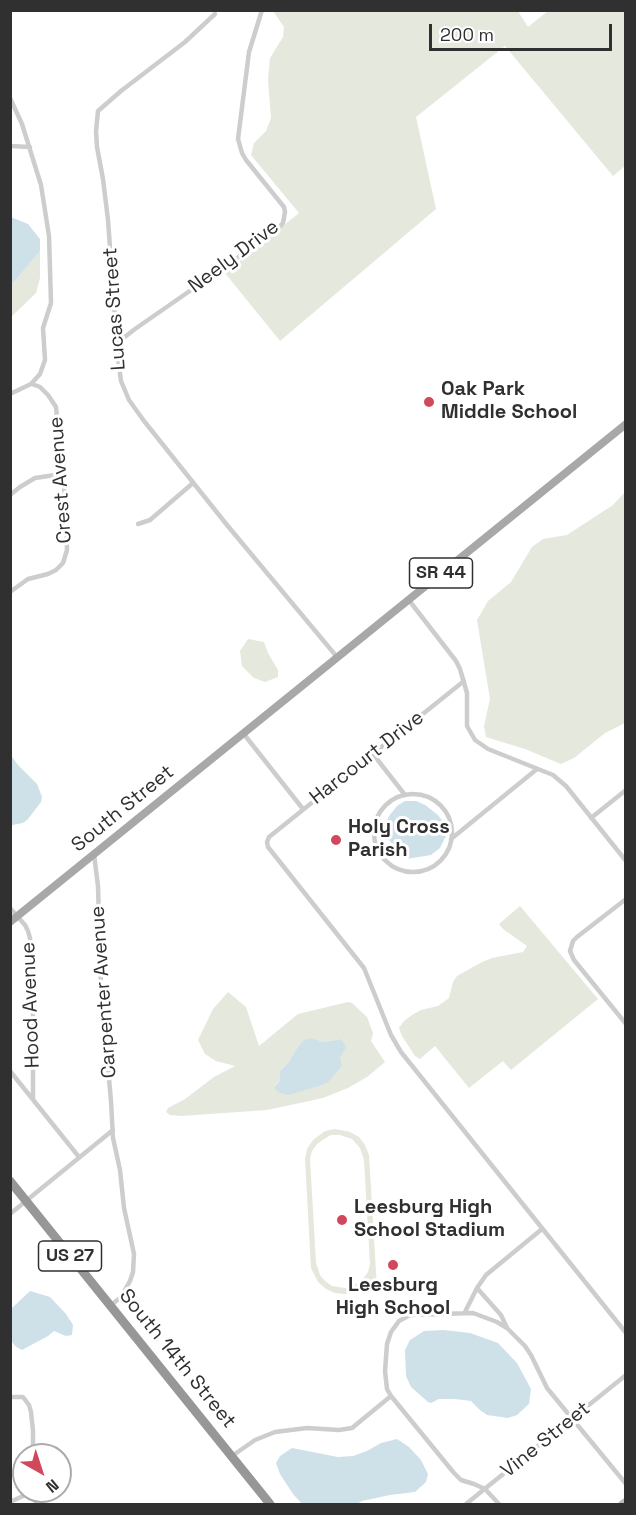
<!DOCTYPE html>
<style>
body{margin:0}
#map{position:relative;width:636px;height:1515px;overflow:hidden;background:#fff;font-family:"Space Grotesk",sans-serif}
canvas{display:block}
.frame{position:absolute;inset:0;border:12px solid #303030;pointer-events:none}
.north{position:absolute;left:12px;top:1443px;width:60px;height:60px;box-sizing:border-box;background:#fff;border:2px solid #acacac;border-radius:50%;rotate:141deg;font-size:16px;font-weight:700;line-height:24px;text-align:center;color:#303030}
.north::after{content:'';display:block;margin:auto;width:21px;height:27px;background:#d1485c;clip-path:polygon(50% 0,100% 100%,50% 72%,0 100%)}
.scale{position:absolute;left:429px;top:24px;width:183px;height:27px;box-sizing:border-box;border:3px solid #303030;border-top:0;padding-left:8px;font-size:18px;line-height:21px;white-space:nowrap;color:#303030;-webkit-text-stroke:4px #fff;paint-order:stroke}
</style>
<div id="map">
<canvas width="636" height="1515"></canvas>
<div class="frame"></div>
<div class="north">N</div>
<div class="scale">200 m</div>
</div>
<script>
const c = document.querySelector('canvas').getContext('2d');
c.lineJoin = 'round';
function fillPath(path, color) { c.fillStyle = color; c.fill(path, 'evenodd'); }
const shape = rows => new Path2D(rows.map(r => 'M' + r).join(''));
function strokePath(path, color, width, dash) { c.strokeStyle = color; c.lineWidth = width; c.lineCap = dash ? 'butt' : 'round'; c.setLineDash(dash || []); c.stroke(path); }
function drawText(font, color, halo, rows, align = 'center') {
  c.font = font + ' "Space Grotesk",sans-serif'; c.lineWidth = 6; c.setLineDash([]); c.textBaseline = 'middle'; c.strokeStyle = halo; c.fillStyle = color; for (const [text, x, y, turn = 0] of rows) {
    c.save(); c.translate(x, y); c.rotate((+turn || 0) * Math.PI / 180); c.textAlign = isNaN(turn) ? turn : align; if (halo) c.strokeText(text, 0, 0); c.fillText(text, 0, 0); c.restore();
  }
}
const green = shape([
 [273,11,518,11,521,16,528,27,548,11,625,11,625,166,613,176,505,46,416,117,436,209,280,341,225,273,299,213,251,155,254,143,266,131,271,118,268,79,270,58,283,37,284,27],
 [40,251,40,278,36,293,11,317,11,284,16,280],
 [625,492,625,723,605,733,574,758,561,764,525,749,486,737,484,726,490,699,477,620,488,601,511,582,532,547,543,539,567,535,613,505],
 [248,639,264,642,268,653,278,670,278,677,265,682,254,678,242,666,240,651],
 [520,906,598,999,511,1070,503,1061,469,1088,435,1046,420,1059,415,1056,402,1036,399,1028,404,1021,412,1015,421,1010,438,1006,449,998,453,982,457,976,482,962,492,958,523,952,527,946,503,929,499,924],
 [228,992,246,1007,259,1046,298,1014,348,1002,352,1003,367,1017,373,1033,371,1041,385,1062,367,1077,348,1088,323,1098,267,1110,181,1116,170,1115,166,1112,168,1108,185,1099,214,1077,235,1066,216,1061,205,1054,198,1040,213,1009],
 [311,1038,324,1042,341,1039,340,1058,299,1091,288,1094,275,1085,280,1081,280,1071,288,1063,299,1045],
 [335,1129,350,1132,359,1137,365,1145,369,1155,377,1289,372,1289,371,1279,364,1286,355,1291,345,1294,335,1293,326,1289,318,1282,311,1268,305,1159,307,1149,313,1140,325,1131],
 [331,1135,340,1135,352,1139,360,1148,364,1160,370,1264,368,1272,363,1279,353,1286,345,1288,332,1286,325,1281,320,1275,316,1263,310,1159,312,1151,317,1144,324,1139]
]);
const water = shape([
 [11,217,28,224,40,239,40,251,16,280,11,284],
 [10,754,18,765,37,784,42,797,41,802,28,819,23,823,12,825,10,824],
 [405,801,416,801,425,805,438,815,444,823,446,836,440,848,431,855,406,859,388,839,385,826,389,816,397,806],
 [311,1038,324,1042,341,1039,346,1047,340,1058,342,1066,327,1083,322,1085,288,1095,280,1093,275,1089,275,1086,280,1081,280,1071,288,1063,299,1045,305,1040],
 [30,1291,50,1297,66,1314,73,1325,72,1335,66,1336,54,1331,48,1336,22,1350,15,1346,11,1340,11,1309],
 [444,1330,470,1333,498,1343,517,1363,531,1389,529,1404,517,1415,508,1418,487,1415,480,1410,471,1401,455,1399,439,1399,431,1403,428,1402,411,1387,406,1376,405,1350,410,1340,424,1331],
 [397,1439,409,1447,421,1460,428,1474,426,1482,415,1492,390,1495,362,1501,357,1504,302,1504,293,1494,280,1474,276,1463,280,1456,292,1448,338,1457,353,1456,367,1451,381,1443]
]);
const street = shape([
 [215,14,185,42,121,91,98,111,96,131,97,147,103,179,108,220,118,358,121,381,129,400,144,421,227,525,337,657],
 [10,98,22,124,41,185,49,236,51,303,43,328,45,360,40,374,31,384,10,394],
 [10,146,30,147],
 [117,343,135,329,276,231,283,223,285,212,284,207,246,160,242,153,238,139,249,52,262,10],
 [10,495,20,487,35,478,62,474],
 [138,524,150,520,193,483],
 [10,592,28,579,48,574,56,570,63,563,67,550,66,507,56,407,48,395,40,387,32,384],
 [408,599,456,661,460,669,467,693,467,726,475,740,488,749,553,775,566,786,626,861],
 [464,681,269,837,267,842,268,847,364,968,391,1035,401,1052,626,1333],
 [243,733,303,809],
 [373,754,405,795],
 '374 833a39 39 0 1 1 78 0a39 39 0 1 1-78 0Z',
 [591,818,626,790],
 [451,839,537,769],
 [94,854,98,886,101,989,111,1101,113,1138,120,1170,124,1208,134,1254,133,1272,130,1281,121,1297,110,1306],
 [626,899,577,937,573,941,570,951,574,960,626,1024],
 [10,908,25,925,28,931,30,938,33,990,33,1099],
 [10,1071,79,1157],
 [10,1214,113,1130],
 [477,1288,501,1315,507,1328],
 [465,1312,477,1288,486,1275,542,1229],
 [10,1397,23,1397,29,1405,31,1412,33,1431,33,1455],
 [232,1456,255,1440,275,1432,307,1428,339,1430,352,1428,391,1396],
 [35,1491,36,1504],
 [10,1502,34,1491],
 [466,1504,626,1375],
 [499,1504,485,1489,474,1484,461,1480,454,1473,391,1396,387,1389,385,1371,387,1344,391,1332,399,1321,410,1315,473,1313,497,1322,507,1328,525,1346,531,1355,547,1388,626,1484]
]);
const secondary = shape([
 [622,1504,626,1501]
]);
const primary = shape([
 [10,922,626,424]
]);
const highway = shape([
 [10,1181,270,1504]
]);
const markers = [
 [429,402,6,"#d1485c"],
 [336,840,6,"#d1485c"],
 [342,1220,6,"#d1485c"],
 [393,1265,6,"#d1485c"]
];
const shields = [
 [441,573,63],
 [70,1256,63]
];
const shieldNames = [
 ["SR 44",441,573],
 ["US 27",70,1256]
];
const streetNames = [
 ["Neely Drive",234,257,-37],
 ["Lucas Street",115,309,-94],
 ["Crest Avenue",61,480,-94],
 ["Harcourt Drive",367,758,-38],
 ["South Street",123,809,-39],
 ["Carpenter Avenue",104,992,-94],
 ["Hood Avenue",31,1005,-92],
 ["South 14th Street",177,1359,51],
 ["Vine Street",546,1440,-39]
];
const poiNames = [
 ["Oak Park",441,390],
 ["Middle School",441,413],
 ["Holy Cross",348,828],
 ["Parish",348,851],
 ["Leesburg High",354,1208],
 ["School Stadium",354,1231],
 ["Leesburg",393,1286,"center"],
 ["High School",393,1309,"center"]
];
fillPath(green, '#e4e8dd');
fillPath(water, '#cee0e8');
strokePath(street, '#cdcdcd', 4.5);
strokePath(secondary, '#bababa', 7);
strokePath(primary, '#a8a8a8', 8);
strokePath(highway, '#979797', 9);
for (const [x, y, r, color] of markers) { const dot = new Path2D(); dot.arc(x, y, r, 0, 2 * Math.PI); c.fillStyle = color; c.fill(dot); strokePath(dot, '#fff', 2); }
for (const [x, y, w] of shields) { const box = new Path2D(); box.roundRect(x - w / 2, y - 15, w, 30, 4.5); c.fillStyle = '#fff'; c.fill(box); strokePath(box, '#303030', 1.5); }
drawText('bold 18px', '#303030', null, shieldNames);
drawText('20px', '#303030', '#fff', streetNames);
drawText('bold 20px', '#303030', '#fff', poiNames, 'left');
</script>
